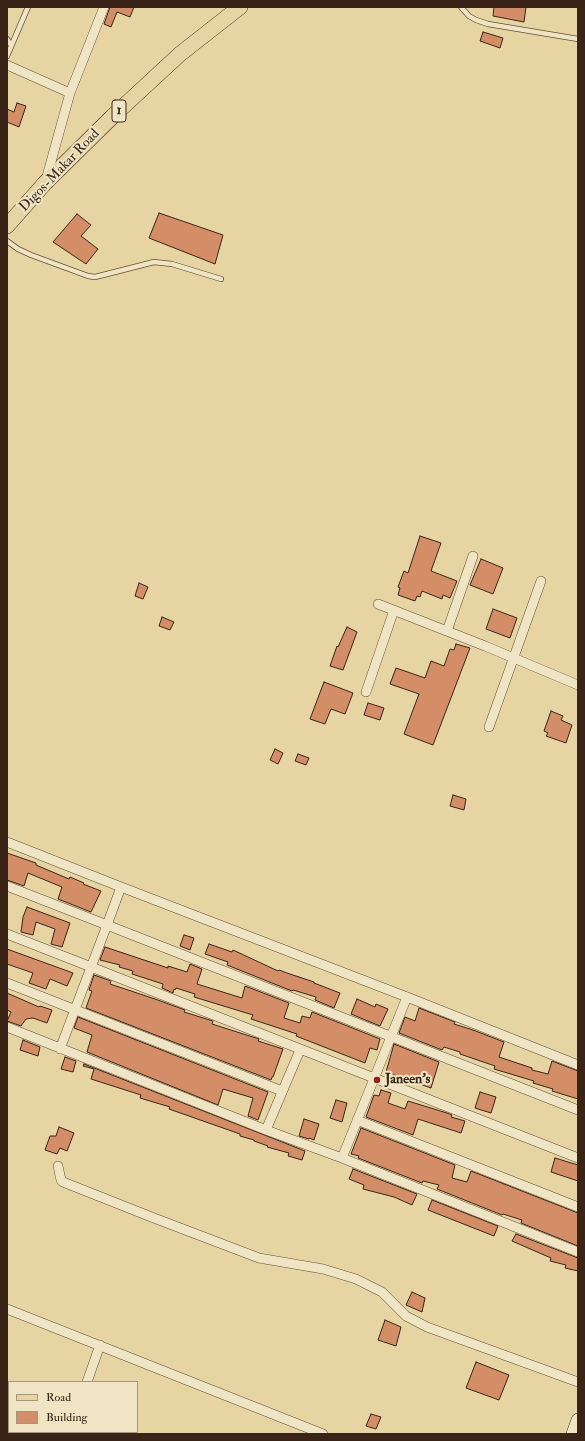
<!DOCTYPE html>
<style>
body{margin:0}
#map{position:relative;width:585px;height:1441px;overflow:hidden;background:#e6d5a3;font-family:"IM FELL Double Pica",serif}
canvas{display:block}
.frame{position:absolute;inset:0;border:8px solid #392417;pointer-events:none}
.legend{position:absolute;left:8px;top:1381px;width:130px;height:52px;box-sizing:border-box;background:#efe4c3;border:1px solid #a6977e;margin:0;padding:5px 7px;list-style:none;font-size:12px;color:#392417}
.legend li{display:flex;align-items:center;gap:8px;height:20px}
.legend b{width:20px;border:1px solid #a6977e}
</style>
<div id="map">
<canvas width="585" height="1441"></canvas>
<div class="frame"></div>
<ul class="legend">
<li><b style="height:5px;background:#e6d5a3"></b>Road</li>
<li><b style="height:11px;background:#d38d67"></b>Building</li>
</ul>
</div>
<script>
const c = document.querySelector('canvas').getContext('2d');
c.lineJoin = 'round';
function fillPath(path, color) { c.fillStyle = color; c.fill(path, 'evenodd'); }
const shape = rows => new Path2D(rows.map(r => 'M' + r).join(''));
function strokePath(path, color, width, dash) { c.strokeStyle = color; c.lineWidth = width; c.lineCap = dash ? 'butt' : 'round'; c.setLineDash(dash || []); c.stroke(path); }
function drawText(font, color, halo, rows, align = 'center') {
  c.font = font + ' "IM FELL Double Pica",serif'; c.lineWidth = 4; c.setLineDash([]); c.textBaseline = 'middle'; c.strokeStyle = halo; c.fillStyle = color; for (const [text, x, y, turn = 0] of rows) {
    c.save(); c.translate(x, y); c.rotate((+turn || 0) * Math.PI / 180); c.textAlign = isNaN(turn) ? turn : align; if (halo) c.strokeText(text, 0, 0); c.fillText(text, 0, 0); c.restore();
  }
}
const building = shape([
 [110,7,134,7,130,17,117,12,111,27,104,24,110,7],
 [494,7,526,7,524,22,493,16,494,7],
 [483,32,503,38,500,48,480,41,483,32],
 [17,103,26,106,19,127,7,122,7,109,14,112,17,103],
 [159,213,223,235,215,264,149,238,159,213],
 [77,214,91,225,81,236,98,249,86,264,53,242,77,214],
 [420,536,441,543,431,571,457,581,450,598,443,595,442,599,422,591,420,597,417,596,415,601,398,595,400,588,398,587,404,571,408,573,420,536],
 [481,559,503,568,493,594,470,585,481,559],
 [139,583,148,587,143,599,135,596,139,583],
 [493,609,517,618,510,638,486,629,493,609],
 [162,617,174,622,170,630,159,626,162,617],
 [347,627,357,632,343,670,330,666,337,646,338,647,347,627],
 [456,644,470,648,433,745,404,734,419,694,390,684,396,668,425,678,431,661,444,666,450,649,454,650,456,644],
 [324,682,353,693,345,714,331,709,325,724,310,719,324,682],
 [368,703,384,708,380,720,364,715,368,703],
 [551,711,563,716,561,720,572,725,566,743,546,736,548,733,544,731,551,711],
 [275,749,283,753,278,764,270,760,275,749],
 [298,754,309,758,306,765,295,761,298,754],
 [453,795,466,799,464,810,450,806,453,795],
 [7,853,36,863,36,865,69,879,70,877,84,883,83,884,101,891,91,912,58,899,62,887,28,873,24,886,7,880,7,853],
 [27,907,70,923,62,947,51,944,55,929,36,922,33,935,21,932,23,917,27,907],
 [184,935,194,938,190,950,180,946,184,935],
 [209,944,232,952,233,950,278,971,279,970,287,973,314,982,314,983,340,993,334,1008,315,1000,316,997,293,990,292,991,227,965,228,962,205,954,209,944],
 [105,947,168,968,168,966,187,972,190,964,202,969,197,984,242,998,245,986,289,1003,284,1018,300,1023,302,1016,310,1018,312,1012,380,1039,377,1050,370,1048,365,1063,296,1036,297,1034,251,1019,253,1015,194,997,195,994,176,988,175,990,174,989,173,993,162,988,163,984,132,974,133,971,119,967,120,965,100,960,105,947],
 [7,949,73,973,67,986,50,979,46,989,29,983,33,973,7,964,7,949],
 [94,975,111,981,110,984,155,999,185,1010,184,1012,213,1021,212,1024,256,1038,259,1039,258,1041,283,1049,273,1077,272,1077,271,1080,86,1008,92,991,89,990,94,975],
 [7,993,39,1007,40,1006,52,1010,47,1023,33,1018,26,1019,21,1026,7,1021,11,1012,7,1010,7,993],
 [357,999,375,1007,376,1004,388,1009,380,1026,351,1014,357,999],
 [419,1008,455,1022,454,1024,473,1030,504,1042,499,1057,532,1068,532,1070,548,1074,552,1061,578,1071,578,1099,552,1091,553,1089,533,1083,534,1081,494,1069,495,1066,460,1054,460,1052,444,1047,442,1050,399,1033,405,1017,415,1021,419,1008],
 [78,1017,268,1092,258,1120,248,1116,253,1098,223,1089,218,1105,87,1052,92,1035,74,1028,78,1017],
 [23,1040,40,1047,38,1056,20,1050,23,1040],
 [394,1044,439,1062,431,1088,386,1072,394,1044],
 [65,1057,76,1061,73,1072,61,1069,65,1057],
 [84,1064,305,1151,302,1160,288,1156,289,1153,267,1147,268,1146,254,1141,254,1140,240,1136,240,1134,169,1109,170,1107,140,1098,141,1095,91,1079,94,1069,83,1066,84,1064],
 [381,1090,391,1093,388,1103,405,1109,408,1101,447,1113,452,1115,451,1117,465,1121,461,1133,418,1119,413,1135,366,1117,374,1095,379,1096,381,1090],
 [480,1092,496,1097,491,1113,475,1108,480,1092],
 [336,1100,347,1103,342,1122,330,1118,336,1100],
 [304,1119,319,1124,314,1140,309,1138,309,1139,299,1136,304,1119],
 [59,1127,74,1133,67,1151,60,1148,57,1154,45,1150,50,1136,56,1136,59,1127],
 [361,1128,455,1165,452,1178,467,1182,471,1171,578,1213,578,1246,521,1223,522,1220,503,1214,502,1215,437,1189,439,1185,423,1181,422,1183,358,1158,359,1156,351,1154,361,1128],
 [555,1158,578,1165,578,1181,551,1172,555,1158],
 [353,1169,417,1194,412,1205,394,1197,363,1189,364,1185,349,1179,353,1169],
 [432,1200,498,1226,494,1236,428,1210,432,1200],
 [516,1234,578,1258,578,1271,565,1268,566,1265,550,1261,551,1258,512,1241,516,1234],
 [412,1292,425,1298,422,1312,406,1305,412,1292],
 [385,1320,401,1327,396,1346,378,1340,385,1320],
 [476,1362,509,1375,499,1400,466,1388,476,1362],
 [371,1414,381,1417,376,1429,366,1426,371,1414]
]);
const service = shape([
 [461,7,469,16,476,20,488,24,578,39],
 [7,39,11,45],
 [7,56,28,7],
 [7,241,18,249,31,255,88,276,95,277,107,274,154,262,172,264,221,279]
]);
const minor = shape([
 [7,65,70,93],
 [46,180,70,93,104,7],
 [378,604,485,646,578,685],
 [447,631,473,556],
 [366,692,394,610],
 [489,727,541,581],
 [7,842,121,887,107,925,7,886],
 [121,887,407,997,342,1158],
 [7,934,578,1158],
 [7,983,282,1091],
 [407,997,578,1065],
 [7,1027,266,1130,342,1158,578,1252],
 [60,1049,107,925,578,1110],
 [357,1120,578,1207],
 [266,1130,300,1050],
 [58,1166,61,1180,63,1182,154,1218,259,1258,323,1269,356,1279,382,1292,406,1316,427,1327,578,1382],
 [7,1309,323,1434],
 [87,1382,100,1345],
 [7,1389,9,1390],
 [118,1432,123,1434],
 [67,1434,68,1432]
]);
const secondary = shape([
 [573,1434,578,1420]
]);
const primary = shape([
 [7,226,45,183,113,116,180,54,240,7]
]);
const markers = [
 [377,1080,4,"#8f2418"]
];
const shields = [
 [119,111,14]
];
const shieldNames = [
 ["1",119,111]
];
const streetNames = [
 ["Digos-Makar Road",60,171,-46]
];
const poiNames = [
 ["Janeen's",385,1080]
];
fillPath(building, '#d38d67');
strokePath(building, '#392417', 1);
strokePath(service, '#64503a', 6);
strokePath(minor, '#64503a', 10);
strokePath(secondary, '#392417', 14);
strokePath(primary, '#392417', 16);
strokePath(service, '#efe4c3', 4.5);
strokePath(minor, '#efe4c3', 9);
strokePath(secondary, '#efe4c3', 13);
strokePath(primary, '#e6d5a3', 15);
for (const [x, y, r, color] of markers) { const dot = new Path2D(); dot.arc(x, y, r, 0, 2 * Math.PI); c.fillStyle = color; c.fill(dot); strokePath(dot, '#efe4c3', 1.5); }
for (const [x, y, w] of shields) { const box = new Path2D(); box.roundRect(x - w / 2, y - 11, w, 22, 3); c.fillStyle = '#efe4c3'; c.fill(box); strokePath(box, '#392417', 1); }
drawText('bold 13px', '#392417', null, shieldNames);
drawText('14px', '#392417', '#efe4c3', streetNames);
drawText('bold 14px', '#392417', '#efe4c3', poiNames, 'left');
</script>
